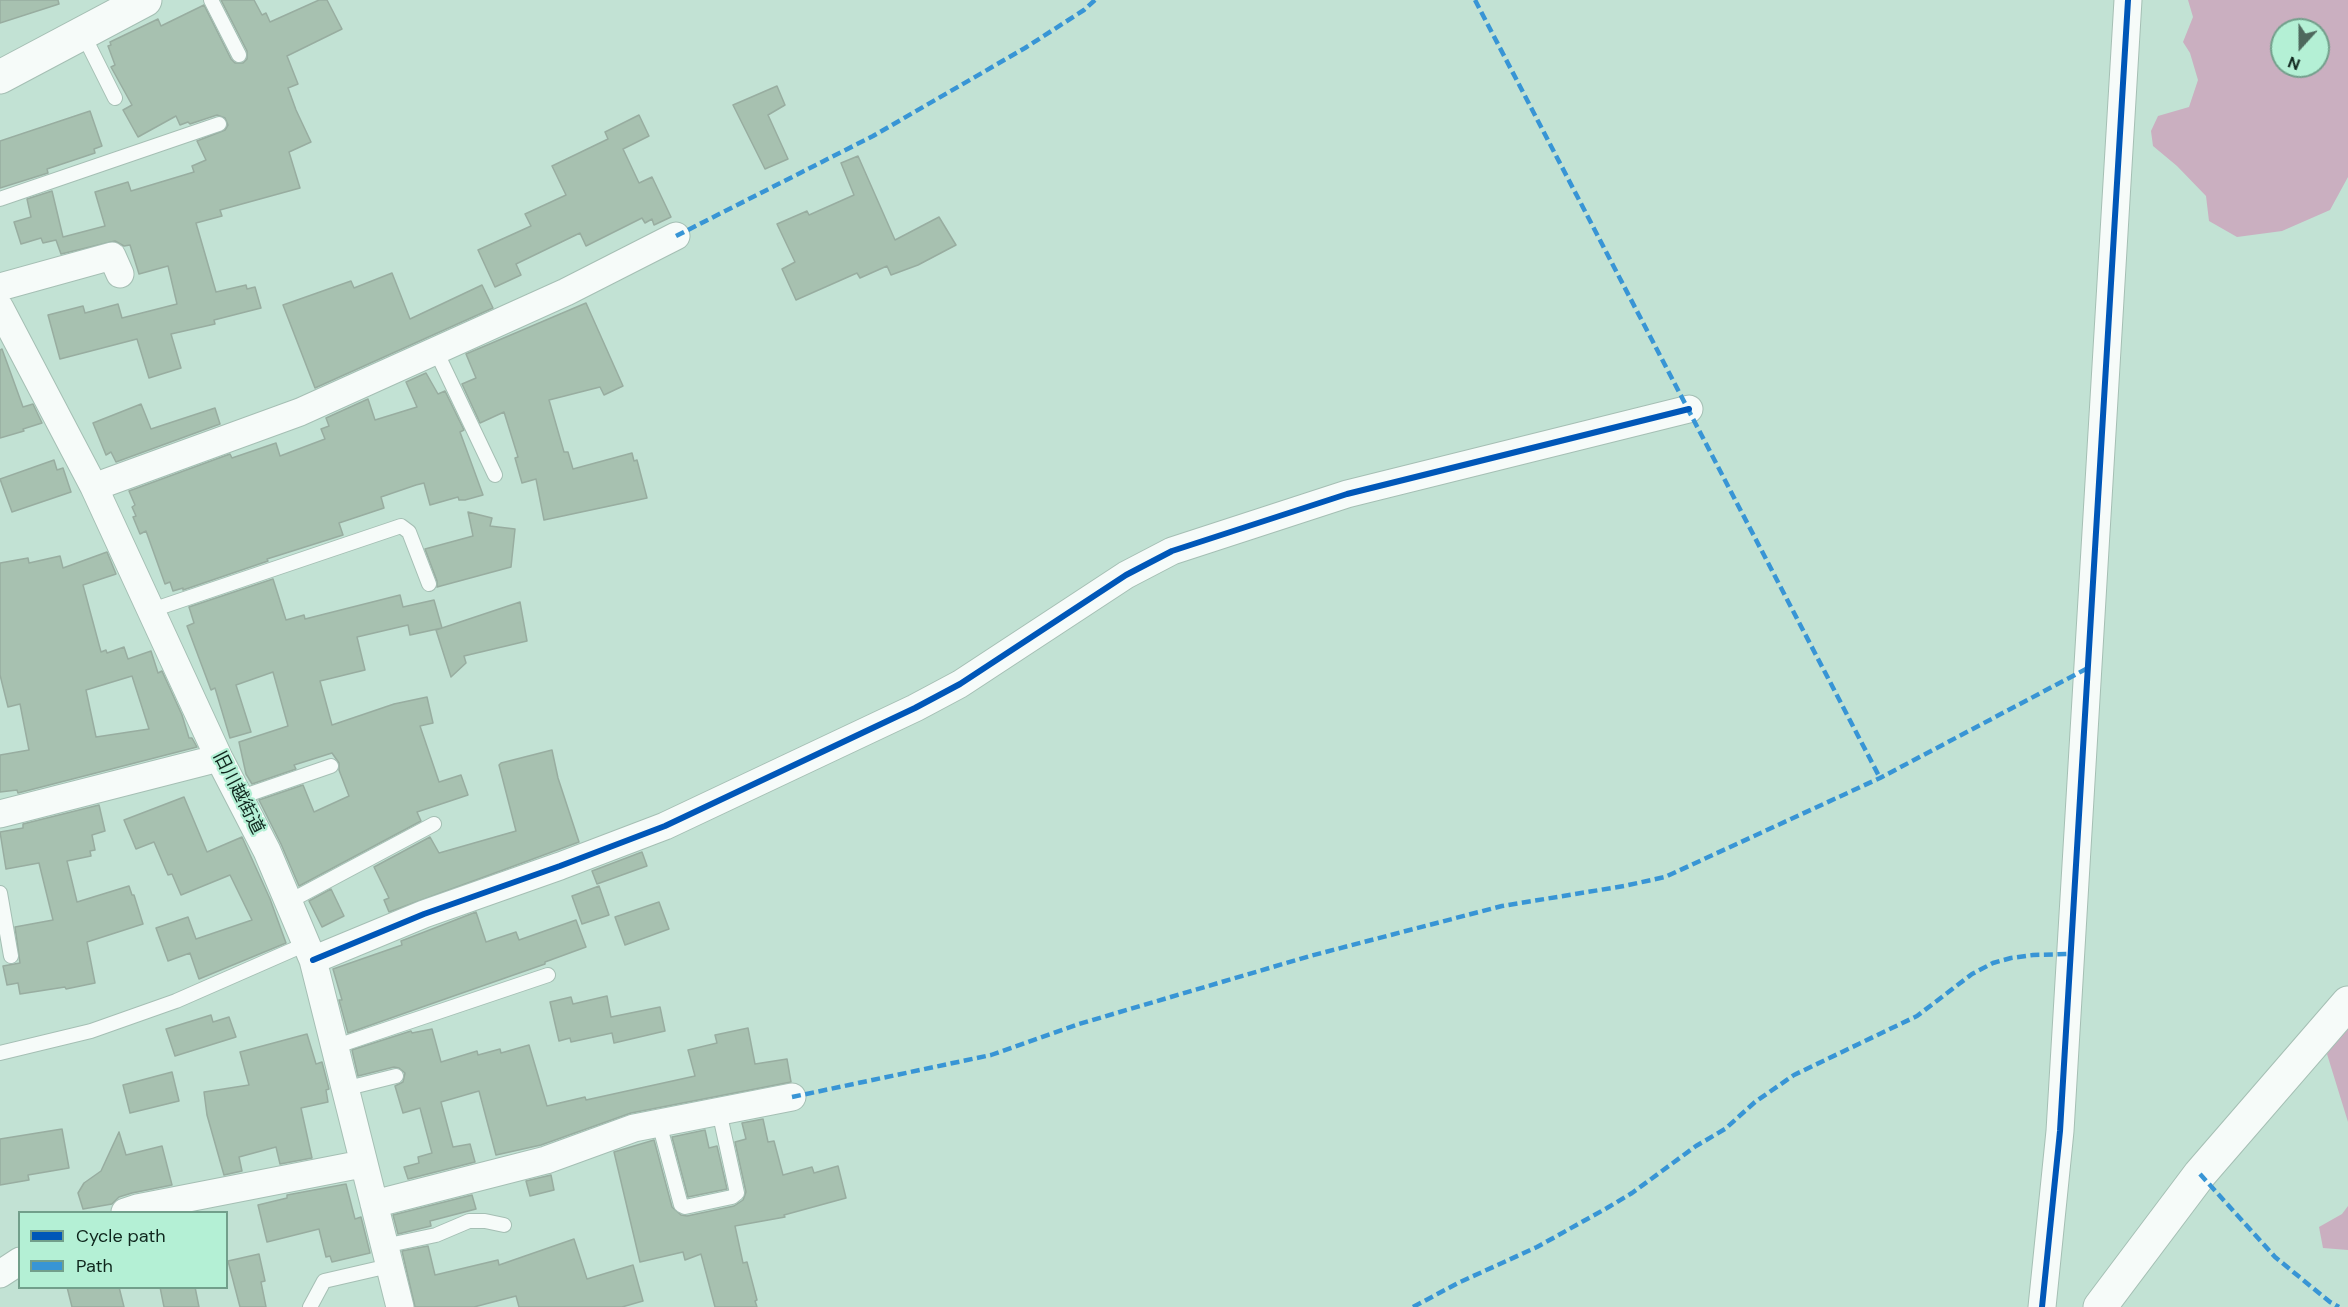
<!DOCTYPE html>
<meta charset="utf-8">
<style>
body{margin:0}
#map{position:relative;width:2348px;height:1307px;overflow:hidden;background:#c2e2d4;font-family:"DM Sans",sans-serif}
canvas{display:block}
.legend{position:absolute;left:18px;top:1211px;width:210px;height:78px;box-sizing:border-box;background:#b4f0d5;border:2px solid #729f8b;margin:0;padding:8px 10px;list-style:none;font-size:18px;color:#0f261d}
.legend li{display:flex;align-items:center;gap:12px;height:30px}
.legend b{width:30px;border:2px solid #729f8b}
.north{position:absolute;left:2270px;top:18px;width:60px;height:60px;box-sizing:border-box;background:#b4f0d5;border:2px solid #729f8b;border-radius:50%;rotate:201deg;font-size:16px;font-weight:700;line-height:24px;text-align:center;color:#0f261d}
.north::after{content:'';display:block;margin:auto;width:21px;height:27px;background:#4e685d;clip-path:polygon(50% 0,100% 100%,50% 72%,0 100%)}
</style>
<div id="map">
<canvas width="2348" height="1307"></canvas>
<ul class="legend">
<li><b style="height:8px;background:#0057b8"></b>Cycle path</li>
<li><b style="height:8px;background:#3895d5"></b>Path</li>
</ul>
<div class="north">N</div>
</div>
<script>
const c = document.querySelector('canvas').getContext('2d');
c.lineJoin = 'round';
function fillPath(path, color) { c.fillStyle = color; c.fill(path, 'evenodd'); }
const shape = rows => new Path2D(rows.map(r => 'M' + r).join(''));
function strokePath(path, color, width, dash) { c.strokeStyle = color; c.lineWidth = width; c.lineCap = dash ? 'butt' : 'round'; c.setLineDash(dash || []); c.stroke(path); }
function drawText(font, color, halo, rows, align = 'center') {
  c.font = font + ' "DM Sans","Noto Sans JP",sans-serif'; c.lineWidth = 4.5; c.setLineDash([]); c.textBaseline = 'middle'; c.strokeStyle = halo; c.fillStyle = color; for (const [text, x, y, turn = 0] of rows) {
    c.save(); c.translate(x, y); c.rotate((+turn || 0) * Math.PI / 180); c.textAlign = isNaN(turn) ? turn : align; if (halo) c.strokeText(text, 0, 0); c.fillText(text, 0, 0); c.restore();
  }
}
const forest = shape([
 [2188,0,2348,0,2348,177,2330,210,2282,231,2237,237,2209,221,2206,196,2177,166,2153,146,2151,131,2158,116,2189,107,2198,80,2190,53,2183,42,2193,17],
 [2282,30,2318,30,2318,66,2282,66],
 [2348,1022,2348,1122,2327,1054],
 [2348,1206,2348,1250,2323,1248,2319,1227,2342,1214]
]);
const building = shape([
 [0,0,58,0,59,4,0,23,0,0],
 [221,0,254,0,262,15,266,13,270,22,319,0,327,0,342,29,287,56,298,84,288,88,296,110,311,142,289,152,300,188,220,210,222,216,196,223,216,292,246,285,247,289,255,287,261,308,214,320,215,324,171,334,181,368,149,378,137,339,60,359,48,315,83,306,85,313,118,304,122,318,177,304,168,266,139,274,130,245,124,246,115,241,61,254,56,240,43,243,41,238,21,244,14,222,31,217,27,199,52,191,63,237,105,226,95,192,128,182,131,191,194,172,192,166,206,160,197,141,225,130,228,125,225,118,217,115,190,124,188,122,180,125,176,116,138,137,123,110,132,105,111,67,115,65,108,46,111,45,110,42,158,19,161,26,204,5,231,59,235,63,243,63,247,59,247,51,221,0],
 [777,86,785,105,768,115,788,159,765,169,733,105,777,86],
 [90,111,102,146,94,149,95,153,47,169,48,173,0,188,0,141,90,111],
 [639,115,649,136,623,149,639,183,652,177,671,217,654,225,652,219,645,223,642,218,586,246,580,233,516,264,521,275,495,287,478,250,531,226,525,214,566,195,552,166,608,139,605,132,639,115],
 [858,156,895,240,939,217,956,245,918,265,891,275,887,266,860,278,857,273,796,300,782,269,795,262,777,224,807,211,809,215,854,195,841,163,858,156],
 [392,273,410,319,482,285,493,308,315,388,283,305,351,281,354,288,392,273],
 [586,303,623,386,604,395,600,387,549,400,564,452,568,452,573,469,632,453,634,461,637,460,647,498,544,520,536,479,522,483,515,458,518,457,504,412,480,423,462,384,476,378,466,354,586,303],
 [2,349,23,407,33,404,42,423,23,429,24,431,0,438,0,350,2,349],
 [426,373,438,394,445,391,464,430,460,432,483,495,465,500,459,500,458,497,430,505,424,483,416,485,381,497,384,508,339,523,343,535,267,559,268,561,183,590,183,588,173,591,170,582,165,584,146,531,140,534,133,517,136,516,132,507,135,505,129,491,230,454,232,458,276,443,280,456,325,439,321,429,329,426,326,418,368,399,375,420,417,407,406,382,426,373],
 [141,404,151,429,215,408,220,424,116,462,111,452,106,455,93,423,141,404],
 [54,460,57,470,63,468,71,492,12,512,0,479,54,460],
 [468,512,492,518,490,526,515,529,511,567,437,587,437,581,425,549,473,536,468,512],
 [107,552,116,574,83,585,101,652,106,650,107,653,124,647,128,659,151,651,158,673,162,671,182,715,189,738,192,738,197,747,18,793,17,790,0,792,0,755,29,750,20,704,8,707,0,675,0,563,28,558,29,563,60,556,63,568,107,552],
 [132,676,149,729,96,737,86,690,132,676],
 [273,579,286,620,304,615,305,619,400,595,403,607,434,600,442,628,410,635,408,625,357,637,365,670,320,681,332,725,394,704,427,697,433,723,420,726,439,782,461,775,468,795,417,812,421,821,299,886,281,844,259,800,303,785,314,812,349,796,339,770,339,763,332,753,294,765,296,769,252,784,246,774,239,742,288,726,273,672,236,685,251,732,230,738,215,688,211,690,187,626,194,623,189,607,273,579],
 [520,602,527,641,464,656,466,663,451,677,436,630,520,602],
 [552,750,558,778,579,842,389,912,384,900,389,898,374,867,430,837,439,853,516,831,499,765,501,763,552,750],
 [184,797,207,852,242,837,270,899,286,943,199,979,190,953,168,961,156,928,188,917,196,939,252,920,230,875,181,895,172,874,168,875,154,842,136,849,124,820,184,797],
 [99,805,105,831,92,835,95,850,90,851,91,856,67,861,77,902,129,886,132,895,134,895,143,924,87,942,95,983,66,989,65,987,20,994,18,983,7,985,3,966,20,963,15,927,53,920,39,863,6,869,0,832,23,828,23,824,99,805],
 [642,852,647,866,597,884,592,871,642,852],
 [599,886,609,915,582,924,572,896,599,886],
 [331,889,344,916,322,927,309,901,331,889],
 [659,902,669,929,625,945,615,917,659,902],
 [476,912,486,942,516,932,519,940,576,920,586,947,545,962,545,964,348,1033,339,1000,342,1000,333,969,402,945,401,941,476,912],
 [607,996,611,1017,660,1007,665,1031,614,1043,612,1033,571,1042,570,1038,559,1041,550,1002,571,997,573,1004,607,996],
 [211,1015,213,1022,229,1017,236,1037,175,1056,166,1029,211,1015],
 [748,1028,755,1064,787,1059,791,1082,631,1113,541,1145,496,1155,479,1091,441,1102,453,1147,470,1144,475,1162,408,1179,404,1167,419,1163,418,1157,432,1153,420,1108,403,1113,395,1086,403,1082,405,1073,399,1068,394,1067,358,1076,352,1050,411,1031,412,1033,432,1029,441,1062,477,1051,478,1055,500,1049,501,1053,529,1045,547,1106,585,1097,586,1100,695,1076,688,1050,717,1043,715,1035,748,1028],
 [307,1034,316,1064,322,1062,329,1089,326,1090,328,1102,301,1108,312,1158,280,1164,276,1147,239,1157,242,1171,224,1175,207,1115,204,1092,249,1085,240,1052,307,1034],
 [172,1072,179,1101,130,1113,123,1085,172,1072],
 [763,1119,768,1142,774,1141,783,1175,812,1167,814,1173,838,1166,846,1198,784,1215,785,1217,735,1226,743,1263,747,1262,757,1300,755,1301,757,1307,715,1307,701,1254,685,1260,683,1252,640,1262,614,1152,654,1140,672,1207,681,1215,687,1216,734,1206,743,1200,746,1192,735,1142,746,1139,742,1123,763,1119],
 [62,1129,69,1168,28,1175,29,1180,0,1185,0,1139,62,1129],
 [705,1130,709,1148,717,1146,727,1189,688,1197,672,1137,705,1130],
 [119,1132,126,1155,162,1146,172,1185,132,1193,119,1197,112,1204,83,1209,78,1193,84,1183,101,1171,119,1132],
 [551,1175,554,1190,530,1196,526,1181,551,1175],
 [346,1184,355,1219,361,1217,370,1253,332,1262,330,1256,326,1257,319,1229,267,1242,258,1205,287,1198,287,1195,346,1184],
 [472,1195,476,1209,430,1221,431,1226,398,1234,393,1215,472,1195],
 [574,1239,587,1279,633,1265,643,1301,622,1307,519,1307,516,1296,474,1307,415,1307,402,1251,428,1246,435,1275,498,1260,499,1265,574,1239],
 [259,1254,265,1281,261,1282,266,1307,240,1307,228,1261,259,1254],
 [67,1287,119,1287,124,1307,72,1307,67,1287],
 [160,1287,195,1287,199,1307,164,1307,160,1287]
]);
const lane = shape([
 [211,0,239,55],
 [83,34,115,98],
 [0,199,219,124],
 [436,351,495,475],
 [152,610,401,526,409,532,429,584],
 [241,797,331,766],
 [0,893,11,956],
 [288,902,434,824],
 [334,1047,548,975],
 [0,1053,91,1031,176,1001,306,944],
 [344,1089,396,1076],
 [659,1123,681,1205,685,1207,732,1197,737,1193,719,1111],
 [384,1246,436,1235,469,1221,485,1221,504,1225],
 [310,1307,324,1281,389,1266]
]);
const street = shape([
 [0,287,112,256,120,274],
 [0,308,94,487,219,758,267,851,313,960,400,1307],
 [94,487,300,412,566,292,676,236],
 [0,814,219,758],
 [313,960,424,914,560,866,665,826,915,708,960,684,1126,575,1172,551,1347,494,1689,409],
 [374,1204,546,1160,634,1128,792,1097],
 [125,1212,137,1208,362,1164],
 [0,1274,20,1261],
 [2042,1307,2060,1131,2128,0]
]);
const secondary = shape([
 [0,77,145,0],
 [2100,1307,2200,1174,2348,1003]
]);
const quiet = shape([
 [1475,0,1880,778],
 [676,236,873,136,1025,48,1084,10,1095,0],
 [792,1097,991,1055,1079,1024,1310,956,1502,906,1624,886,1665,877,1880,778,2086,669],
 [2200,1174,2275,1257,2330,1302,2339,1307],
 [1413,1307,1458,1283,1537,1247,1607,1208,1632,1193,1696,1146,1725,1129,1755,1102,1794,1075,1917,1016,1972,974,1993,963,2011,958,2033,955,2070,954]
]);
const cycleway = shape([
 [313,960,424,914,560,866,665,826,915,708,960,684,1126,575,1172,551,1347,494,1689,409],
 [2042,1307,2060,1131,2128,0]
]);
const streetNames = [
 ["旧川越街道",238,793,63]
];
fillPath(forest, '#caafc0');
fillPath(building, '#a7c1b0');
strokePath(building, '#98ada0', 1.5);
strokePath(lane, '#a5bfb4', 16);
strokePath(street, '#a5bfb4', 29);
strokePath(secondary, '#a5bfb4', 35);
strokePath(lane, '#f6fbf9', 14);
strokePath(street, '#f6fbf9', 27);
strokePath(secondary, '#f6fbf9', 33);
strokePath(quiet, '#3895d5', 4.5, [9, 4.5]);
strokePath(cycleway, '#0057b8', 6);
drawText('18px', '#0f261d', '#b4f0d5', streetNames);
</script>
